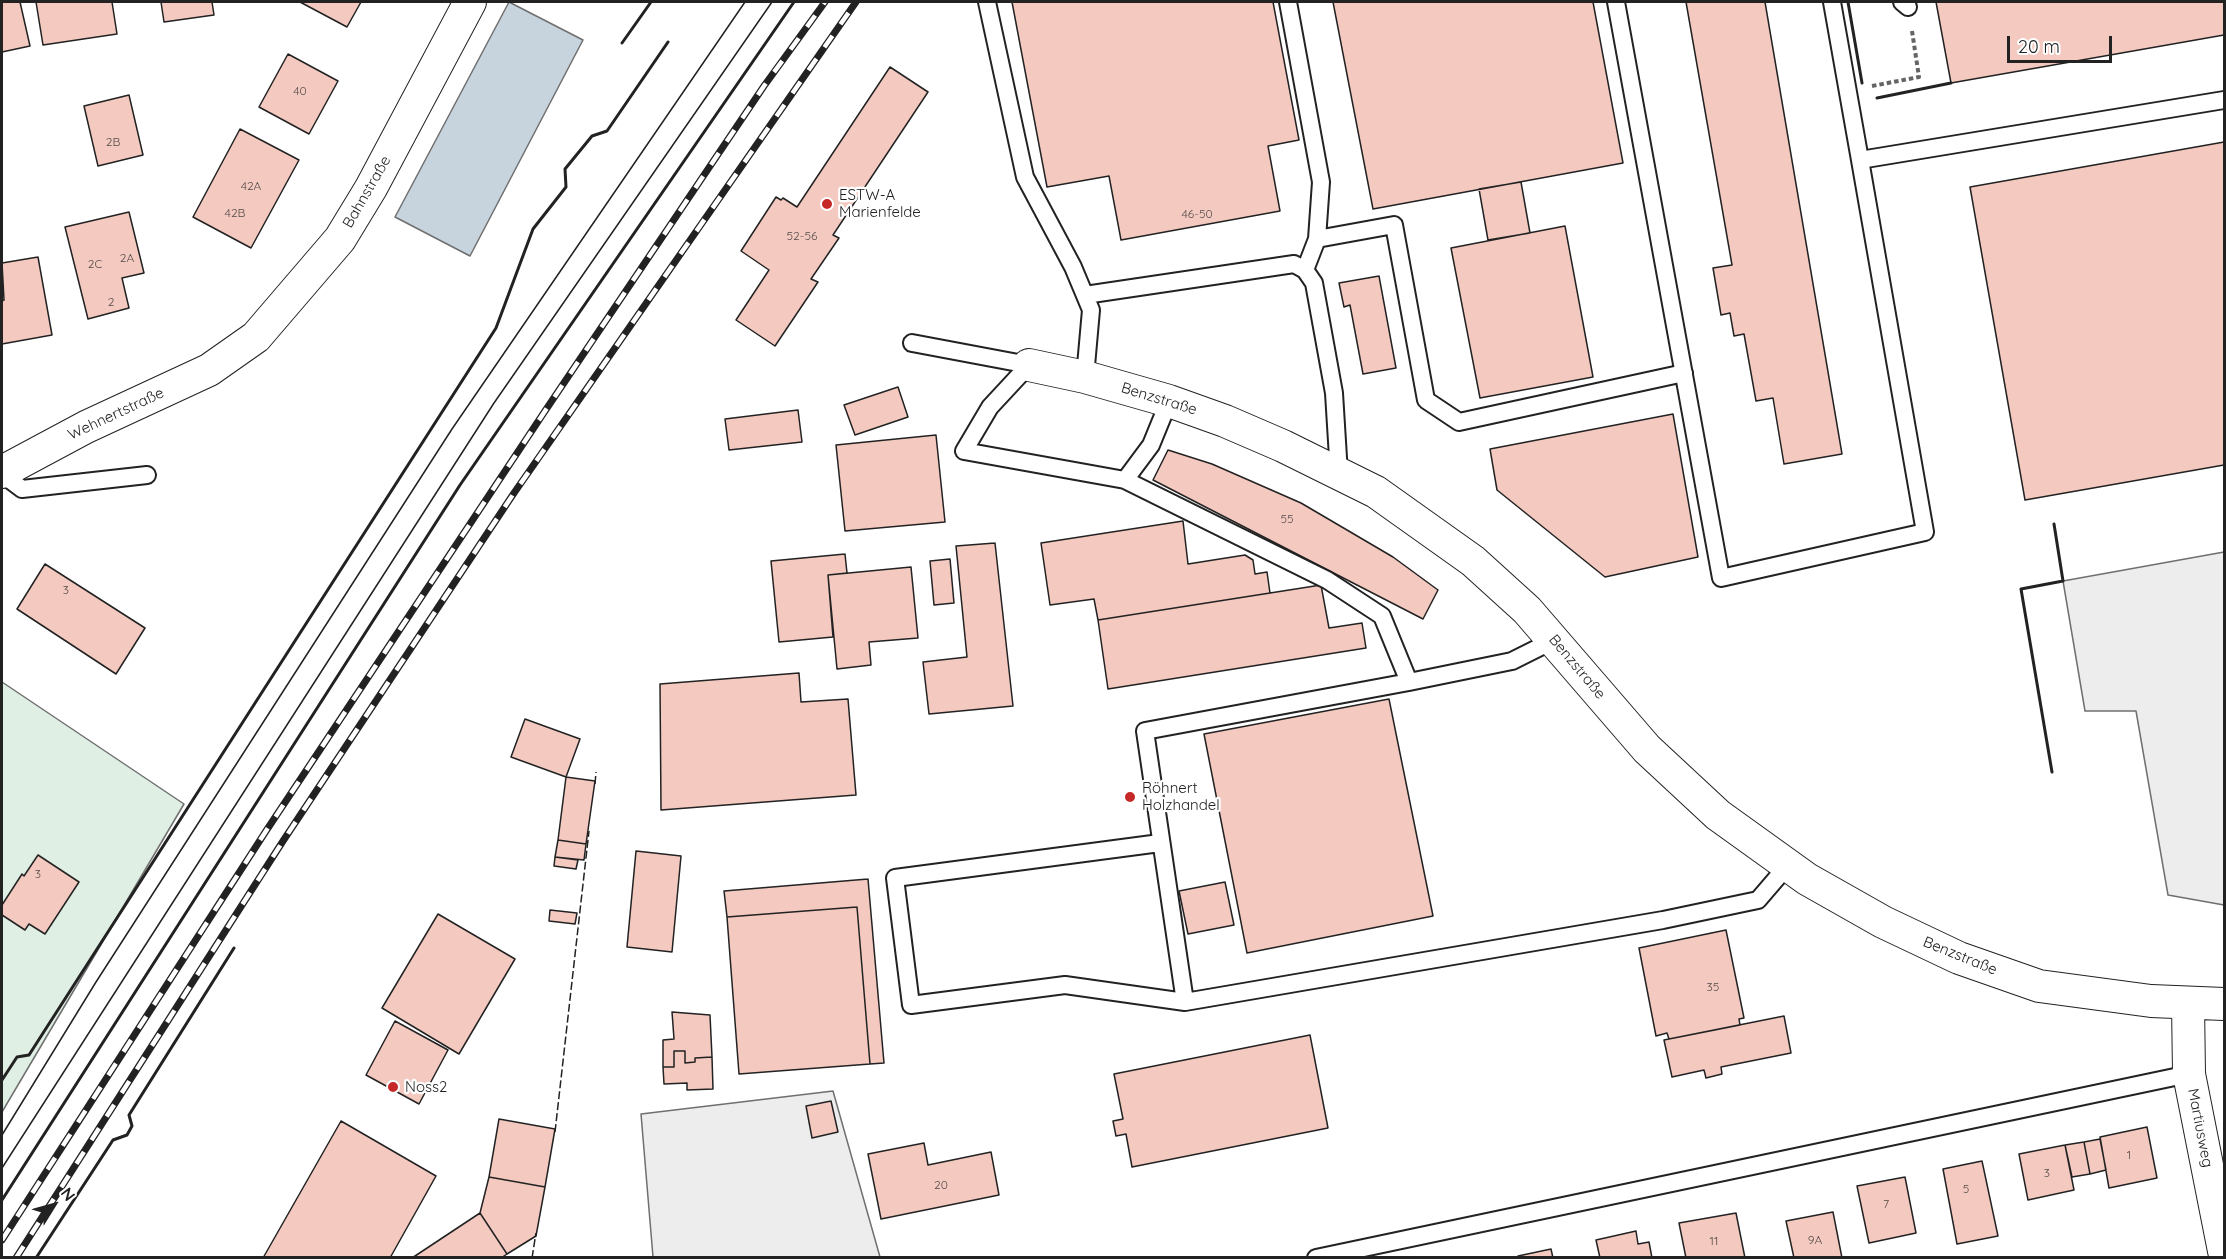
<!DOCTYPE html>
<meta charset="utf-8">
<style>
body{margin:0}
#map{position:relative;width:2226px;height:1259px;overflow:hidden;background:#fff;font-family:Quicksand,sans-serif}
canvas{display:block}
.frame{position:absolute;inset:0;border:3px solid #222;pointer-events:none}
.north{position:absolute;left:24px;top:1175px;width:60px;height:60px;-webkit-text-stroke:4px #fff;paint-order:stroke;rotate:53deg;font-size:16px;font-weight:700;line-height:24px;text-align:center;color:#222}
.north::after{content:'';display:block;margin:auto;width:21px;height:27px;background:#222;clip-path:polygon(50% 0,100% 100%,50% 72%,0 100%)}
.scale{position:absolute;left:2007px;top:36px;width:105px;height:27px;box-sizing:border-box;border:3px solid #222;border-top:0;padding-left:8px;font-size:18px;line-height:21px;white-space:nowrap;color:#222;-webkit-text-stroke:4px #fff;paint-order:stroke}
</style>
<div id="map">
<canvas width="2226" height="1259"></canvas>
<div class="frame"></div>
<div class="north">N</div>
<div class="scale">20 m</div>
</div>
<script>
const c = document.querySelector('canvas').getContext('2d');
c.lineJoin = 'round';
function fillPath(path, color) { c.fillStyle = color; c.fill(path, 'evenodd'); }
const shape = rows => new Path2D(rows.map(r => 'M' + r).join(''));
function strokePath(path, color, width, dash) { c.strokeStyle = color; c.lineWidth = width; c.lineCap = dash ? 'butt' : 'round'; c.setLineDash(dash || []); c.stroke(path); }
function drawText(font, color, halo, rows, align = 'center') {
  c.font = font + ' Quicksand,sans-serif'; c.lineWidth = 4.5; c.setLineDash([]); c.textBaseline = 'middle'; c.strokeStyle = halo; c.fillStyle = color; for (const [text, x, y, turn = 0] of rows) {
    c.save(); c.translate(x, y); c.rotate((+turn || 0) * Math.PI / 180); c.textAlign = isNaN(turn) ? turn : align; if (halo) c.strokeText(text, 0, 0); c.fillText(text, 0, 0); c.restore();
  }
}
const green = shape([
 [2,682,184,804,2,1112,2,682]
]);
const parking = shape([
 [2224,552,2224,905,2168,895,2136,711,2085,711,2063,581,2224,552],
 [833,1091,880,1257,653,1257,641,1114,833,1091]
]);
const water = shape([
 [509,2,583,40,470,256,395,217,509,2]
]);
const building = shape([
 [2,2,20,2,30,46,2,52,2,2],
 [36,2,112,2,117,34,43,45,36,2],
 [161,2,212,2,214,15,164,22,161,2],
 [300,2,361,2,347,27,300,2],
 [1012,2,1273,2,1299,140,1268,146,1280,211,1121,240,1109,176,1047,187,1012,2],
 [1333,2,1593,2,1623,163,1373,209,1333,2],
 [1686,2,1765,2,1842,454,1784,464,1773,398,1756,401,1744,334,1734,336,1730,313,1721,315,1713,268,1732,265,1686,2],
 [1936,2,2224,2,2224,35,1951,83,1936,2],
 [288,54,338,81,309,134,259,107,288,54],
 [890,67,928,92,833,235,839,238,811,279,818,282,775,346,736,320,769,270,741,251,776,197,781,200,783,198,797,207,890,67],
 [129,95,143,155,98,166,84,106,129,95],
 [240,129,299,160,251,248,193,217,240,129],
 [2224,142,2224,465,2025,500,1970,187,2224,142],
 [1521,182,1530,233,1488,240,1479,189,1521,182],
 [129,212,144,273,122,278,129,308,88,319,65,227,129,212],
 [1565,226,1593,377,1480,398,1451,248,1565,226],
 [38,257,52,335,2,344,2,301,4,300,2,263,38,257],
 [1379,276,1396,368,1363,374,1350,305,1344,307,1339,283,1379,276],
 [898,387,908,417,855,435,844,405,898,387],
 [798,410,802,442,729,450,725,419,798,410],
 [1673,414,1698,557,1605,577,1497,490,1490,449,1673,414],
 [936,435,945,522,845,531,836,445,936,435],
 [1168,450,1212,464,1301,503,1393,557,1438,590,1423,619,1153,480,1168,450],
 [1183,521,1188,564,1245,555,1253,560,1255,574,1267,572,1270,593,1098,620,1094,599,1050,605,1041,543,1183,521],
 [995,543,1013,706,929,714,923,662,967,657,956,546,995,543],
 [845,554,847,573,828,575,833,637,779,642,771,561,845,554],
 [950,559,954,603,934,605,930,561,950,559],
 [45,564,145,628,116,674,17,609,45,564],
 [911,567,918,638,869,642,871,665,837,669,828,575,911,567],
 [1321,585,1329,628,1362,623,1366,648,1108,689,1098,620,1321,585],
 [799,673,801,702,848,699,856,795,661,810,660,684,799,673],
 [1389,699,1433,916,1247,953,1204,734,1389,699],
 [525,719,580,739,566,777,511,757,525,719],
 [566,777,595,781,586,844,558,840,566,777],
 [558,840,586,844,584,860,555,857,558,840],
 [636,851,681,856,672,952,627,947,636,851],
 [38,855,79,882,45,934,29,924,25,930,2,915,2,905,22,874,24,876,38,855],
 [555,857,578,860,576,869,554,866,555,857],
 [868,879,884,1063,870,1064,857,907,727,917,724,891,868,879],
 [1225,882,1234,925,1188,934,1179,891,1225,882],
 [857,907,870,1064,739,1074,727,917,857,907],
 [550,910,577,913,575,924,549,921,550,910],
 [438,914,515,959,459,1054,382,1008,438,914],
 [1726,930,1744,1018,1739,1019,1740,1025,1669,1039,1667,1033,1656,1036,1639,948,1726,930],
 [672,1012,710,1015,712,1057,695,1058,695,1062,685,1063,685,1051,674,1051,674,1067,663,1067,663,1040,674,1039,672,1012],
 [1784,1016,1791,1053,1721,1067,1722,1074,1706,1078,1704,1070,1672,1077,1664,1040,1784,1016],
 [395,1021,448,1050,419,1104,366,1075,395,1021],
 [1310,1035,1328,1128,1132,1167,1126,1134,1116,1136,1113,1121,1123,1119,1114,1074,1310,1035],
 [674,1051,685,1051,685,1063,695,1062,695,1058,712,1057,713,1089,687,1090,687,1083,664,1084,663,1067,674,1067,674,1051],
 [831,1101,838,1132,812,1138,806,1106,831,1101],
 [499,1119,555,1129,545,1187,489,1177,499,1119],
 [341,1121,436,1176,390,1258,263,1258,341,1121],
 [2147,1127,2157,1178,2109,1188,2100,1137,2147,1127],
 [2100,1139,2106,1170,2090,1174,2084,1142,2100,1139],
 [2084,1142,2090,1174,2072,1177,2065,1145,2084,1142],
 [924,1143,928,1165,991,1152,999,1195,881,1219,868,1154,924,1143],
 [2065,1145,2074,1190,2028,1200,2019,1154,2065,1145],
 [1982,1161,1998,1236,1957,1244,1943,1169,1982,1161],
 [489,1177,545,1187,536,1236,507,1254,480,1213,489,1177],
 [1905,1177,1916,1233,1869,1243,1857,1186,1905,1177],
 [1833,1212,1842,1258,1794,1258,1786,1221,1833,1212],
 [480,1213,507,1254,501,1258,412,1258,480,1213],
 [1736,1213,1745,1258,1686,1258,1679,1223,1736,1213],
 [1636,1231,1638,1244,1649,1242,1652,1258,1600,1258,1596,1240,1636,1231],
 [1551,1249,1553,1258,1518,1258,1518,1256,1551,1249]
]);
const path = shape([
 [1872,86,1919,77,1912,31]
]);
const lane = shape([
 [987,2,1025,177,1073,267,1091,310,1085,377],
 [1288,2,1321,182,1317,239,1305,270],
 [1616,2,1721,578,1925,532,1860,160],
 [1832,2,1860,160,2224,100],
 [1902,2,1908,7],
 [1317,239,1394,225,1426,400,1459,422,1684,373],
 [1085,295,1294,264,1305,270,1314,283,1334,393,1339,474],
 [912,343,1029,365],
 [1029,365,990,407,964,451,1125,480],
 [1169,401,1151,445,1125,480,1327,580,1382,616,1409,682,1512,661,1554,640],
 [2,474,22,489,147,475],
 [1160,843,895,878,911,1005,1065,985,1185,1002,1145,731,1409,682],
 [1185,1002,1663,920,1758,900,1788,865],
 [1316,1258,2189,1074]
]);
const street = shape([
 [1029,365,1085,377,1169,401,1225,421,1283,446,1376,492,1473,561,1527,610,1647,749,1718,815,1807,879,1883,922,1959,958,2039,986,2151,1001,2224,1004],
 [2,472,86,427,209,370,256,337,340,239,371,188,470,2],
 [2188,1004,2189,1074,2224,1251]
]);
const tram = shape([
 [2,1135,96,982,452,429,745,2],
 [2,1168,494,403,772,2]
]);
const rail = shape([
 [2,1240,266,831,545,411,764,86,825,2],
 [16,1258,283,841,514,493,856,2]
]);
const fence = shape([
 [595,784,596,772],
 [555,1132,589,831],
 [532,1258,536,1233]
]);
const wall = shape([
 [1848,2,1862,83],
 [622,43,651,2],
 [1877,98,1951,83],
 [2052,772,2021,589,2063,581,2054,524],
 [2,1080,17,1057,29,1055,45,1030,496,328,533,229,566,187,565,169,592,136,607,131,668,42],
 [2,1200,460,485,794,2],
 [36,1258,113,1140,127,1135,132,1126,129,1115,234,948]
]);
const markers = [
 [827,204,6,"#c62828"],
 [1130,797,6,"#c62828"],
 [393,1087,6,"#c62828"]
];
const numberNames = [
 ["40",300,91],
 ["2B",113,142],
 ["42A",251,186],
 ["42B",235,213],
 ["46-50",1197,214],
 ["52-56",802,236],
 ["2A",127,258],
 ["2C",95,264],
 ["2",111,302],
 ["55",1287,519],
 ["3",66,590],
 ["3",38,874],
 ["35",1713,987],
 ["1",2129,1155],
 ["3",2047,1173],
 ["20",941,1185],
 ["5",1966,1189],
 ["7",1886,1204],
 ["9A",1815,1240],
 ["11",1714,1241]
];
const streetNames = [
 ["Bahnstraße",367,192,-60],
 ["Benzstraße",1159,399,17],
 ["Wehnertstraße",116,414,-25],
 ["Benzstraße",1577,667,50],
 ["Benzstraße",1960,956,22],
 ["Martiusweg",2200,1128,79]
];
const poiNames = [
 ["ESTW-A",839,195],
 ["Marienfelde",839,212],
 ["Röhnert",1142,788],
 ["Holzhandel",1142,805],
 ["Noss2",405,1087]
];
fillPath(green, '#e0efe3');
strokePath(green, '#6f6f6f', 1.5);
fillPath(parking, '#ededed');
strokePath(parking, '#6f6f6f', 1.5);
fillPath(water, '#c7d3dd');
strokePath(water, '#6f6f6f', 1.5);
fillPath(building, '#f3c9c0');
strokePath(building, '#222', 1.5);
strokePath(lane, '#222', 20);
strokePath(street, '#222', 34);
strokePath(path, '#646464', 4, [4.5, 3]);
strokePath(lane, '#fff', 16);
strokePath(street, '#fff', 32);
strokePath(tram, '#222', 1.5);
strokePath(rail, '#222', 7);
strokePath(rail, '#fff', 4.5, [14]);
strokePath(fence, '#222', 1.5, [8, 3]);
strokePath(wall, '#222', 3);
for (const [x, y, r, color] of markers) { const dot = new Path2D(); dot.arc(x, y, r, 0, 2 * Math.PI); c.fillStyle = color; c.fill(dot); strokePath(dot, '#fff', 2); }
drawText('12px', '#564c4a', null, numberNames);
drawText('15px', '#222', '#fff', streetNames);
drawText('15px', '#222', '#fff', poiNames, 'left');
</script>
